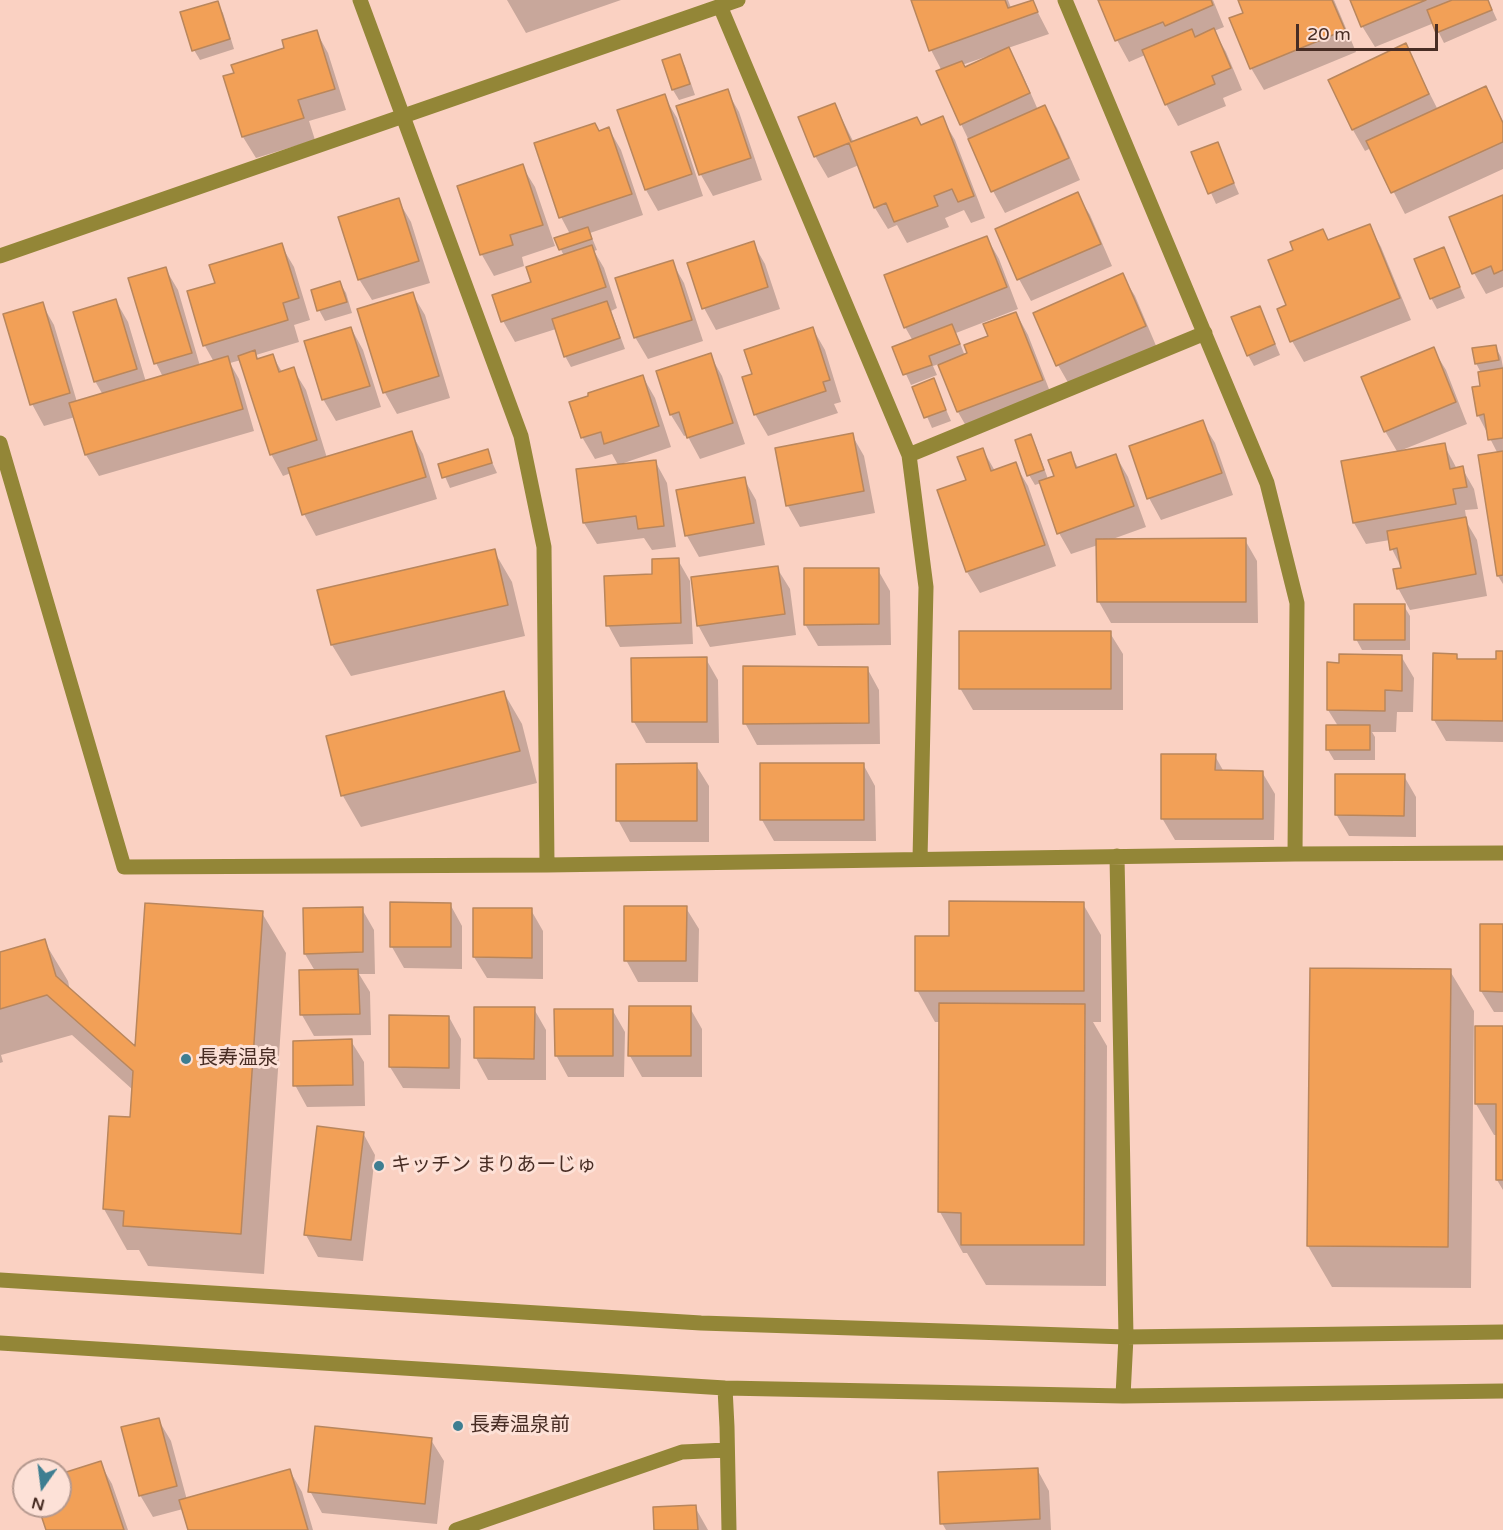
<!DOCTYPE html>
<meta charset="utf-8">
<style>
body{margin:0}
#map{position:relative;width:1503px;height:1530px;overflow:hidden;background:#fad1c2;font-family:"Varela Round",sans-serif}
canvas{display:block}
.north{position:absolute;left:12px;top:1458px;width:60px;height:60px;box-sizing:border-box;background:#fde1d7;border:2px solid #b5998f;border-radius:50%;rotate:194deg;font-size:16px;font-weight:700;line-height:24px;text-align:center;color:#482d24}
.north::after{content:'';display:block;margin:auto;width:21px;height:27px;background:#3e7e91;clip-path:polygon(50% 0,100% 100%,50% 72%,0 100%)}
.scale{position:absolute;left:1296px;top:24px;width:142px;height:27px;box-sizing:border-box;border:3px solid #482d24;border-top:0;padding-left:8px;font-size:18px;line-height:21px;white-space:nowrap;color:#482d24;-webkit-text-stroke:4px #fde1d7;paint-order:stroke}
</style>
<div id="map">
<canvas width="1503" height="1530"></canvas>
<div class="north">N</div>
<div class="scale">20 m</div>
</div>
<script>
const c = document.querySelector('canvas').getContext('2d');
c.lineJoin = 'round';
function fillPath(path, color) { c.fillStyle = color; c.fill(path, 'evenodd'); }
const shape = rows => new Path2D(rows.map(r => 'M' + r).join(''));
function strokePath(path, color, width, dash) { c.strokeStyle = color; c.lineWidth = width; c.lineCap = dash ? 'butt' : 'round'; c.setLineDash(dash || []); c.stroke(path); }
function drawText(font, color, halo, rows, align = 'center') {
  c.font = font + ' "Varela Round","Noto Sans JP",sans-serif'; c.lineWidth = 6; c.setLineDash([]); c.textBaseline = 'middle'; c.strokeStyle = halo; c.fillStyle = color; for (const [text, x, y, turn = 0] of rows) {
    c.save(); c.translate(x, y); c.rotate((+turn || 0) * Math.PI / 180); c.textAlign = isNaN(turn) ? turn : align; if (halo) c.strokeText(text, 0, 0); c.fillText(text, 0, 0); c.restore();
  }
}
const shadow = shape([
 [507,0,621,0,526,33],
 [913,0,1008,0,1011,8,1032,1,1049,34,1008,48,1021,71,1038,110,1045,107,1057,128,1080,180,1005,213,993,191,961,124,942,71,931,50],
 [988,56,989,58,965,69,962,65],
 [1100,0,1213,0,1224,27,1214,31,1226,52,1242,90,1223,98,1226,106,1178,126,1166,104,1145,55,1129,62,1117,40],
 [1239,0,1334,0,1356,52,1264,90,1251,68,1231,19,1245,14],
 [1351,0,1488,0,1497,20,1444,43,1434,23,1375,47,1362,26],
 [217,3,223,13,234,49,200,60,194,50],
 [316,31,328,53,346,110,309,121,315,140,256,158,243,137,286,49],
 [1405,45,1438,110,1485,88,1503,121,1503,169,1405,214,1371,148,1365,151,1353,130,1330,80],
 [679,56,685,66,695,95,679,100,673,90,663,61],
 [727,91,739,112,762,180,713,196,701,175,678,107],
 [664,96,677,118,703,196,658,211,646,190,619,111],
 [835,105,854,143,921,126,942,118,955,140,985,218,971,223,964,210,945,218,949,227,907,243,897,225,888,229,875,208,859,165,828,178,815,156],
 [609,129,621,150,643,215,590,233,597,250,594,251,604,268,617,308,611,311,625,349,571,367,565,356,556,329,515,342,503,321,533,283,564,256,556,239,570,234,561,217,599,132],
 [1217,144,1239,194,1216,204,1193,153],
 [522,166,535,187,555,246,522,257,524,266,494,276,482,255,459,187],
 [1077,194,1090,215,1112,266,1031,301,1019,279],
 [1503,197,1503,287,1486,294,1474,273],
 [398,200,411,222,430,283,372,300,359,279],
 [1369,225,1381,247,1411,320,1304,362,1292,341,1288,306,1329,242],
 [987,238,999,259,1018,309,956,333,965,356,990,337,1016,313,1028,335,1054,402,970,433,958,412,939,364,933,366,937,375,911,385,894,348,913,341,905,327],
 [753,243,765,264,780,309,716,330,704,308],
 [281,245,294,267,310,320,294,325,299,342,256,355,259,360,272,355,282,372,293,369,306,390,327,458,411,432,423,454,437,499,316,536,304,514,291,473,283,476,271,454,241,360,230,363,239,379,254,431,99,476,86,455,75,417,44,426,32,404,42,304,54,325,77,402,103,395,95,381,116,301,128,322,146,382,163,377,156,363,165,268,178,290,200,366,214,362,205,346,188,292,217,284],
 [1443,249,1465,298,1437,309,1431,298],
 [672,262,684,283,703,341,648,359,635,337],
 [1122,275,1135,296,1157,348,1070,386,1058,365],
 [340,283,346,293,352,313,325,321,319,310],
 [412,293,425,315,450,398,397,414,385,393,359,310],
 [1260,307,1280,355,1254,366,1248,355],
 [351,328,363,350,381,407,336,421,323,399],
 [813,329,825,350,841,402,834,404,838,413,768,436,755,414,754,375],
 [1495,346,1501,357,1503,367,1503,584,1498,576,1480,457,1498,454,1478,415,1481,373,1476,363],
 [1433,349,1446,370,1467,424,1402,450,1444,445,1457,469,1462,468,1474,489,1478,509,1465,510,1467,523,1477,540,1487,596,1410,610,1398,588,1402,569,1392,549,1390,540,1366,544,1354,523,1343,462,1398,453,1385,431],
 [710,355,722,376,745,444,700,459,687,435,684,436,671,415,658,372],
 [643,377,655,398,671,447,618,465,612,454,595,459,582,437],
 [933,380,951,421,932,428,914,387],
 [1202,422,1215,443,1233,495,1161,520,1149,498,1131,447],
 [852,435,864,456,875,513,800,527,788,506],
 [1030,436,1036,446,1048,479,1056,477,1070,454,1079,469,1116,456,1128,477,1146,527,1110,540,1245,540,1257,561,1258,623,1111,623,1099,602,1098,545,1071,554,1059,533,1041,483,1035,485,1029,475],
 [983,450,995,471,1015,464,1028,486,1056,566,980,593,967,572,939,491,967,481],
 [487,451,497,473,450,488,440,465],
 [655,461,667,483,676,547,652,550,644,538,597,544,584,523],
 [744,479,756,500,765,545,699,557,687,536,677,491],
 [494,551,512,582,525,636,351,676,332,645,319,591],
 [678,560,690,581,693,644,620,647,608,625,654,575],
 [777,568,790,589,796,635,710,647,698,625],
 [878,570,890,591,891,645,818,646,805,624],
 [1404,606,1410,616,1410,650,1362,650,1356,639],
 [1110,633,1123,654,1123,710,973,710,960,688],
 [1503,652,1503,742,1446,741,1434,720,1456,655,1459,660,1498,660],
 [1401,656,1414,678,1413,712,1397,712,1396,732,1372,732,1375,737,1375,760,1334,760,1328,750,1338,726,1328,710,1341,664],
 [706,659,718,680,719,743,646,743,634,722],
 [867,668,879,690,880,744,757,745,745,723],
 [504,693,522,724,537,783,361,827,343,796,328,737],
 [1215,756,1224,772,1262,772,1275,794,1274,840,1175,840,1162,818],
 [863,764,875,786,876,841,774,841,762,820],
 [696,765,709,786,709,842,630,842,618,820],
 [1404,776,1416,797,1416,837,1349,836,1336,814],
 [450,904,462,926,462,969,404,968,392,947],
 [1083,904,1101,935,1101,1022,1093,1022,1107,1046,1106,1286,986,1285,967,1253,963,1253,940,1212,941,1022,935,1022,917,990,951,938],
 [686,908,699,929,698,982,638,982,626,960],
 [362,909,374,930,375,974,359,974,370,992,371,1035,314,1036,302,1015,315,971,305,954],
 [531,910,543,931,543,979,487,978,474,957],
 [262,913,286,953,264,1274,148,1266,139,1250,127,1250,104,1209,110,1117,131,1118,133,1090,72,1035,1,1055,3,1062,0,1063,0,953,44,941,68,981,70,991,136,1050],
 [1503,925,1503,1012,1494,1012,1481,991],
 [1311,969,1450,971,1474,1011,1471,1288,1332,1287,1308,1246],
 [690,1008,702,1029,702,1077,642,1077,630,1056],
 [534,1009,546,1030,546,1080,488,1080,476,1058],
 [613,1011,625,1032,624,1077,568,1077,556,1055],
 [449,1017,461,1039,460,1089,403,1088,390,1067],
 [1503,1028,1503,1190,1497,1180,1497,1135,1494,1135,1476,1104],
 [351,1041,364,1062,365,1106,307,1107,295,1085],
 [363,1133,375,1155,363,1261,318,1257,306,1235],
 [158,1419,171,1441,187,1500,290,1471,302,1492,313,1530,189,1530,183,1509,153,1517,140,1495],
 [431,1440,444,1461,437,1524,322,1513,310,1491],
 [100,1463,112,1484,128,1530,47,1530,39,1506,60,1506,60,1476],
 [1037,1469,1049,1491,1051,1530,946,1530,942,1523],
 [695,1507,708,1530,656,1530]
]);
const building = shape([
 [911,0,1005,0,1008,8,1033,0,1038,12,929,51,911,0],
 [1098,0,1211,0,1213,5,1165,26,1163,22,1115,41,1098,0],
 [1238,0,1332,0,1345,30,1250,69,1229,18,1243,13,1238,0],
 [1350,0,1426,0,1361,27,1350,0],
 [1452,0,1488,0,1492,10,1436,33,1427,10,1452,0],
 [218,1,230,39,192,51,180,12,218,1],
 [1214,28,1231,68,1212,76,1215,84,1165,105,1142,50,1192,29,1195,37,1214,28],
 [317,30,335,89,298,100,304,118,242,137,223,76,234,73,231,65,284,48,282,40,317,30],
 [1406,43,1429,94,1352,130,1328,80,1406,43],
 [1009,47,1030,93,960,125,936,71,962,61,965,67,1009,47],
 [680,54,690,84,672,90,662,60,680,54],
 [1486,86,1503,123,1503,142,1391,193,1366,141,1486,86],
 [728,89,751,158,699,175,676,106,728,89],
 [665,94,692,174,645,190,617,110,665,94],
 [835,103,851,142,917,117,921,125,943,116,974,196,958,202,952,189,934,196,938,206,894,222,886,203,874,208,849,143,814,157,798,117,835,103],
 [1045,105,1069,158,991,192,968,139,1045,105],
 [595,123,599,131,609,127,632,194,559,218,534,143,595,123],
 [1218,142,1234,183,1208,194,1191,152,1218,142],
 [523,164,543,225,510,235,513,245,480,255,457,186,523,164],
 [1078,192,1101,244,1017,280,995,229,1078,192],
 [1503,195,1503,270,1494,274,1491,266,1472,274,1449,217,1503,195],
 [399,198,419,261,358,280,338,217,399,198],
 [1370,224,1400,298,1290,342,1277,309,1286,305,1268,260,1293,250,1290,242,1323,229,1328,240,1370,224],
 [588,227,592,239,559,250,554,238,588,227],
 [987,236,1007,287,904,328,884,275,987,236],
 [754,241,768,287,702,309,687,263,754,241],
 [282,243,299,298,283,303,288,320,203,346,187,291,215,283,209,265,282,243],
 [592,245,606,287,501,322,492,295,531,282,526,267,592,245],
 [1444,247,1460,287,1430,299,1414,259,1444,247],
 [673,260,692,320,634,338,615,278,673,260],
 [166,267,192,353,154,364,128,278,166,267],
 [1123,273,1146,326,1056,366,1033,313,1123,273],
 [340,281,347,302,317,311,311,290,340,281],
 [413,292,439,376,383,393,357,309,413,292],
 [116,299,137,369,94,382,73,312,116,299],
 [607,301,620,338,564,357,552,319,607,301],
 [43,302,70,393,30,405,3,314,43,302],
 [1260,306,1275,344,1247,356,1231,317,1260,306],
 [1016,312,1043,380,957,412,938,365,967,353,964,345,988,336,983,324,1016,312],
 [952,324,960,344,929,356,932,365,903,375,892,347,952,324],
 [351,327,370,386,322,400,304,341,351,327],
 [813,327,830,380,823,382,826,391,754,415,742,377,752,374,744,350,813,327],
 [1496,345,1499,360,1475,364,1472,348,1496,345],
 [1434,347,1456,402,1384,432,1361,377,1434,347],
 [255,350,257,359,273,354,279,372,294,367,317,440,270,455,238,356,255,350],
 [711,353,733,423,687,438,679,412,670,415,656,371,711,353],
 [228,356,243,409,85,455,69,403,228,356],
 [1503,368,1503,438,1488,440,1484,414,1477,416,1472,387,1480,386,1478,372,1503,368],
 [643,375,659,426,604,444,601,432,581,438,569,402,588,396,588,393,643,375],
 [934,378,946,410,924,418,912,387,934,378],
 [1203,420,1222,473,1147,499,1129,446,1203,420],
 [412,431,426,477,302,515,288,468,412,431],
 [853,433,864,491,786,506,775,448,853,433],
 [1031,434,1044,470,1027,476,1015,440,1031,434],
 [1445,443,1450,469,1463,466,1467,487,1453,489,1456,504,1353,523,1341,461,1445,443],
 [983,448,991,471,1016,462,1045,545,966,572,937,490,966,480,957,457,983,448],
 [488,449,492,463,442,478,438,464,488,449],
 [1503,451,1503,575,1497,576,1478,455,1503,451],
 [1071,452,1076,468,1116,454,1134,506,1057,534,1039,481,1054,476,1048,460,1071,452],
 [656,460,664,526,638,529,636,516,583,523,576,469,656,460],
 [745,477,754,523,685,536,676,490,745,477],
 [1466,517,1476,574,1397,589,1393,569,1401,568,1397,548,1390,550,1387,531,1466,517],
 [1246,538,1246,602,1097,602,1096,539,1246,538],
 [495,549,508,605,331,645,317,590,495,549],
 [679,558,681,623,606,626,604,576,652,574,652,559,679,558],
 [778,566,785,614,697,626,691,577,778,566],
 [804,568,879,568,879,624,804,625,804,568],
 [1354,604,1405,604,1405,640,1354,640,1354,604],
 [959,631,1111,631,1111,689,959,689,959,631],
 [1496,651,1503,651,1503,721,1432,720,1433,653,1457,654,1457,659,1496,659,1496,651],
 [1339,654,1402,655,1402,691,1385,690,1385,711,1327,710,1327,662,1339,663,1339,654],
 [707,657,707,722,632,722,631,658,707,657],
 [743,666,868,667,869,723,743,724,743,666],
 [504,691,520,751,341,796,326,736,504,691],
 [1326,725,1370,725,1370,750,1326,750,1326,725],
 [1161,754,1216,754,1215,770,1263,771,1263,819,1161,819,1161,754],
 [697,763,697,821,616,821,616,764,697,763],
 [760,763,864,763,864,820,760,820,760,763],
 [1335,774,1405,774,1404,816,1335,815,1335,774],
 [949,901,1084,902,1084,991,915,991,915,936,949,936,949,901],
 [390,902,451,903,451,947,390,947,390,902],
 [145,903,263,911,241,1234,123,1226,124,1211,103,1209,109,1116,130,1117,133,1071,47,995,0,1009,0,952,45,939,56,976,135,1046,145,903],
 [624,906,687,906,686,961,624,961,624,906],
 [363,907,363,952,304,954,303,908,363,907],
 [473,908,532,908,532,958,473,957,473,908],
 [1480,924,1503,924,1503,992,1480,991,1480,924],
 [1310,968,1451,969,1448,1247,1307,1246,1310,968],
 [358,969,360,1014,300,1015,299,970,358,969],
 [939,1003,1085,1004,1084,1245,961,1245,961,1213,938,1212,939,1003],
 [629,1006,691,1006,691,1056,628,1056,629,1006],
 [474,1007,535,1007,534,1059,474,1058,474,1007],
 [554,1009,613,1009,613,1056,555,1056,554,1009],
 [389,1015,449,1016,449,1068,389,1067,389,1015],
 [1475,1026,1503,1026,1503,1180,1496,1180,1496,1104,1475,1104,1475,1026],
 [352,1039,353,1085,293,1086,293,1041,352,1039],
 [317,1126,364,1132,351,1240,304,1235,317,1126],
 [159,1418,177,1486,139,1496,121,1427,159,1418],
 [315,1426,432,1438,425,1504,308,1492,315,1426],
 [101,1461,124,1530,46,1530,38,1506,60,1506,60,1474,101,1461],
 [1038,1468,1040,1519,940,1524,938,1472,1038,1468],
 [290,1469,308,1530,188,1530,179,1500,290,1469],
 [696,1505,698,1530,654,1530,653,1507,696,1505]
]);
const minor = shape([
 [360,0,521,436,544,547,547,865],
 [1065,0,1267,483,1297,603,1295,854],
 [720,6,909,455,926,587,920,859],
 [0,256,738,0],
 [0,443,124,867,547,865,1295,854,1503,853],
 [909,455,1205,333],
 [1117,856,1126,1337,1123,1396],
 [0,1280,701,1323,1126,1337,1503,1332],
 [0,1343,725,1388,1123,1396,1503,1391],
 [725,1388,727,1427,729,1530],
 [456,1530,682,1452,727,1450]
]);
const markers = [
 [186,1059,6,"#3e7e91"],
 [379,1166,6,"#3e7e91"],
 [458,1426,6,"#3e7e91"]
];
const poiNames = [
 ["長寿温泉",198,1059],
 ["キッチン まりあーじゅ",391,1166],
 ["長寿温泉前",470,1426]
];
fillPath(shadow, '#0003');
fillPath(building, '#f2a057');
strokePath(building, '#b9865c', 1.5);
strokePath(minor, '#938637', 15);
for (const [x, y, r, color] of markers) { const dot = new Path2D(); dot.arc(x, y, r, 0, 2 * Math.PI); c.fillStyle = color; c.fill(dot); strokePath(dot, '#fde1d7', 2); }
drawText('20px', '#482d24', '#fde1d7', poiNames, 'left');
</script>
